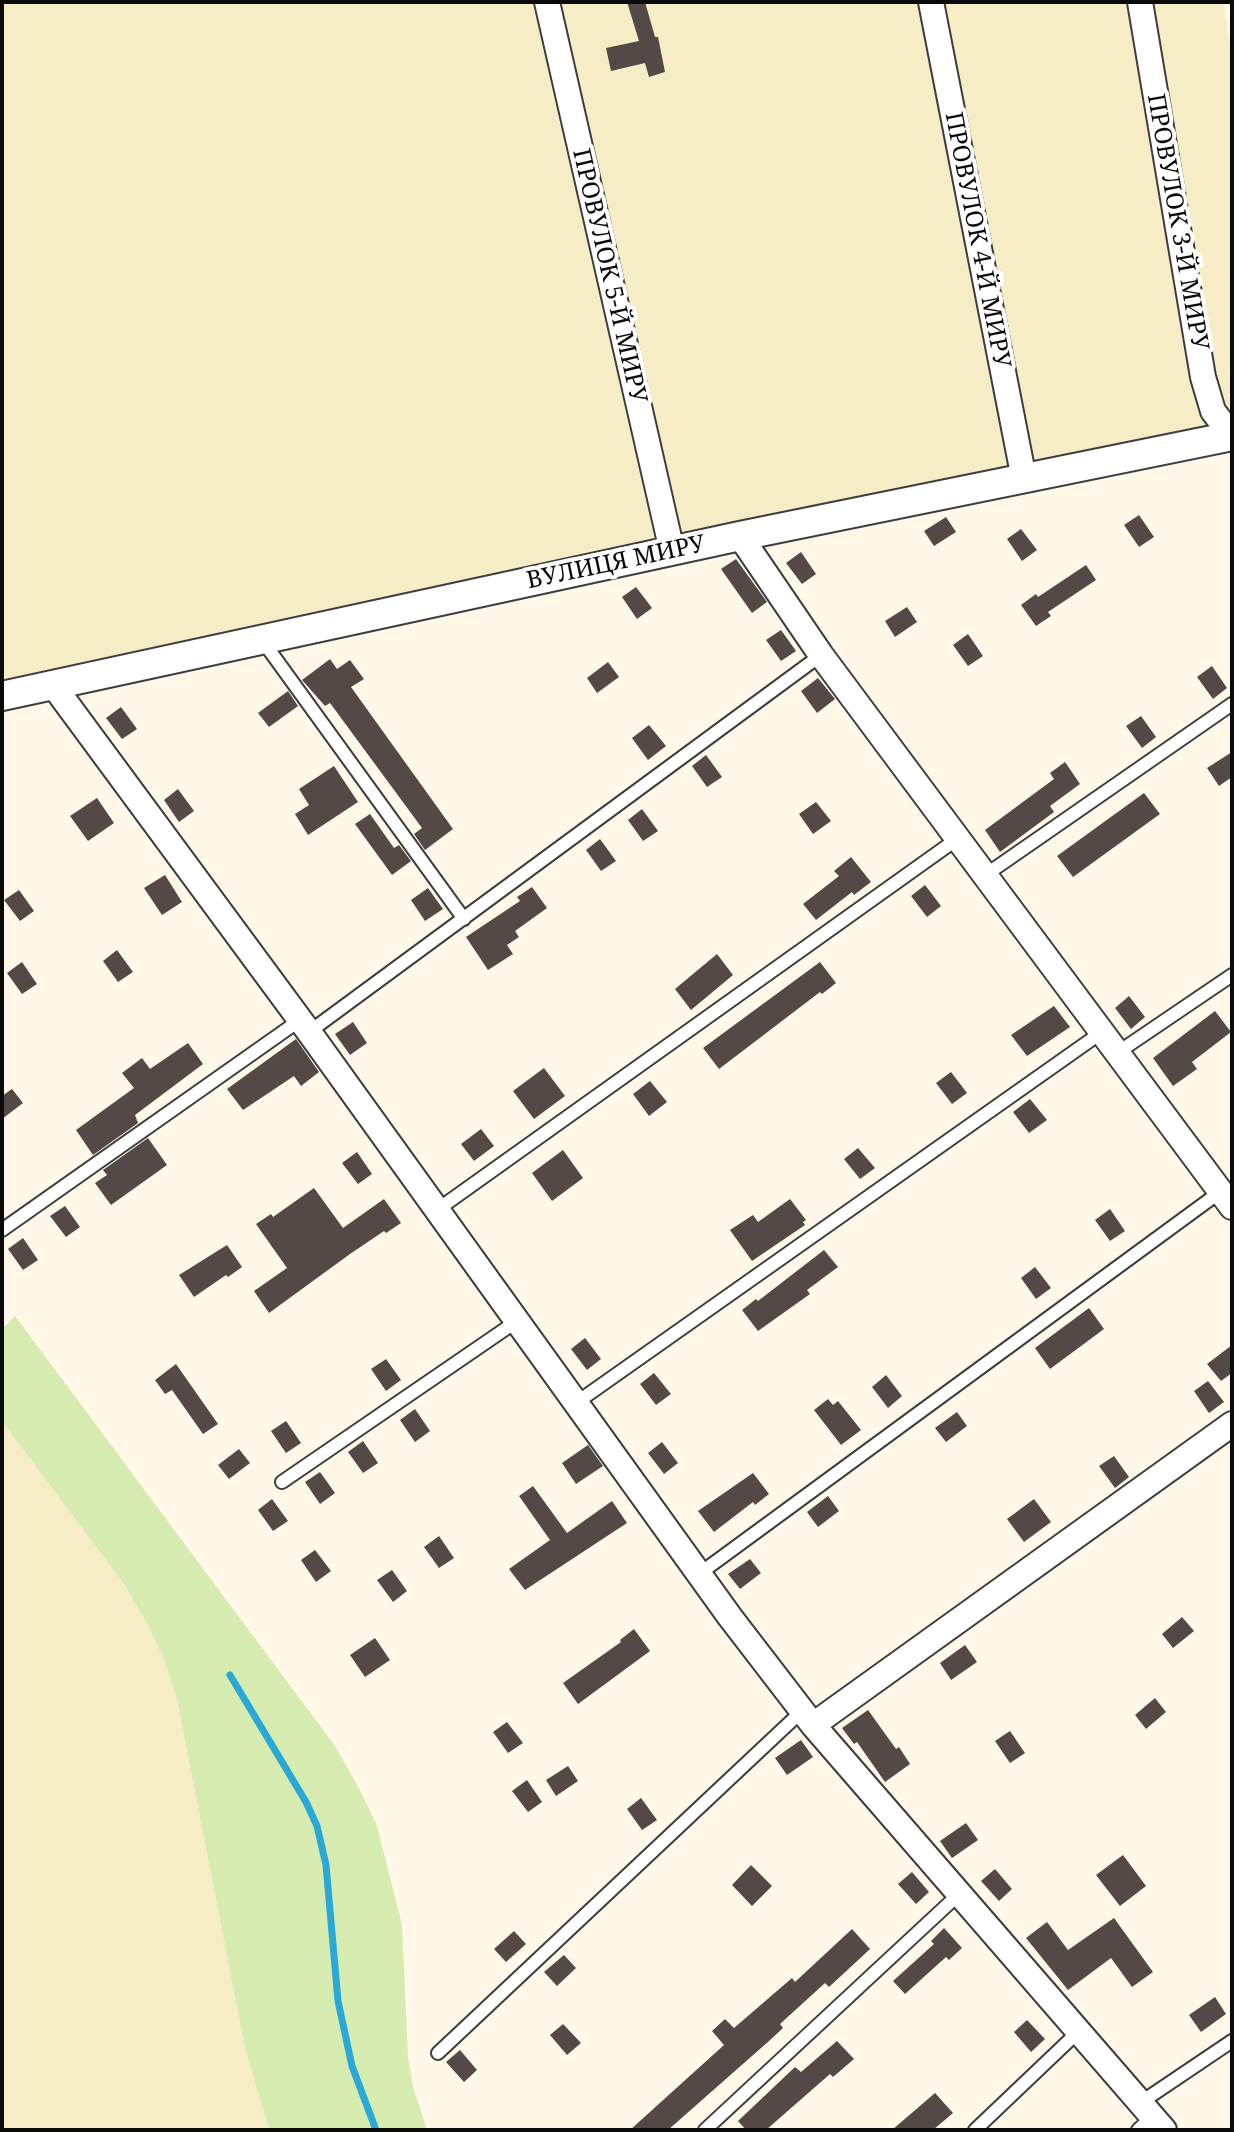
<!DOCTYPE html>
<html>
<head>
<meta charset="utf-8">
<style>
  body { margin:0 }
  #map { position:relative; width:1234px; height:2132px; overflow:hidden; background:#fff7e7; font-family:"Noto Serif",serif }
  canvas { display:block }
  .frame { position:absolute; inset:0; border:4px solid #0a0a0a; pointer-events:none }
</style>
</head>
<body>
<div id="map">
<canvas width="1234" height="2132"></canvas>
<div class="frame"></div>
</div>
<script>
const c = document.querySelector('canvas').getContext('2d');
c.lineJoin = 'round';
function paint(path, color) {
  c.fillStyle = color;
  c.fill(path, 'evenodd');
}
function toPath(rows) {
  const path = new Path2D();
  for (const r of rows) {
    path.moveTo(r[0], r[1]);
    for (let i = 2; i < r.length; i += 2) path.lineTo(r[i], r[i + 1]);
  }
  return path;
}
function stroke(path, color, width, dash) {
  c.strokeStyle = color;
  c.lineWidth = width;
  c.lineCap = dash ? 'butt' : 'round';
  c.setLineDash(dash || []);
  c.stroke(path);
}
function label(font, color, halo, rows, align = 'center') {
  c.font = font + ' "Noto Serif",serif';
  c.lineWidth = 8;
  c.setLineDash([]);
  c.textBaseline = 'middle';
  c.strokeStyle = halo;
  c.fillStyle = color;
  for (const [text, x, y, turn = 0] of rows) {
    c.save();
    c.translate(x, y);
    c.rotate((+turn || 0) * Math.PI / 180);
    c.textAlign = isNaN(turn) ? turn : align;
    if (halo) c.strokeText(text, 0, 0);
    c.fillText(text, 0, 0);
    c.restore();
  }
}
paint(toPath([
  [2,2,1223,2,1232,56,1232,435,2,696],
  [2,1421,124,1584,147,1623,166,1664,178,1704,264,2116,269,2130,2,2130]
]), '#f6ecc6');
paint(toPath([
  [15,1316,335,1746,361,1792,377,1826,402,1925,408,2057,413,2087,427,2130,269,2130,245,2047,178,1704,166,1664,147,1623,124,1584,2,1421,2,1329]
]), '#d6ebaf');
stroke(toPath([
  [230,1675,306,1802,317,1826,326,1865,338,2001,352,2066,376,2130]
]), '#2aa8d6', 7);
paint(toPath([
  [627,2,645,2,655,37,658,37,665,72,649,77,645,63,611,71,606,48,639,41],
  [1139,515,1154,537,1139,547,1124,525],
  [946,517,956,532,934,546,924,531],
  [1021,529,1037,550,1022,561,1007,539],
  [801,552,816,574,802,584,786,563],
  [736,559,767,602,752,613,721,569],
  [1086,565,1096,580,1048,612,1051,616,1036,626,1021,605,1036,594,1038,597],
  [636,587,652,608,637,619,622,597],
  [907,607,917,622,895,637,885,621],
  [781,630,796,651,781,661,766,640],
  [968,634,983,656,968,666,953,645],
  [330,659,337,669,350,660,364,679,351,687,453,829,425,850,414,834,422,828,330,703,325,706,302,680],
  [608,662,619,677,597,693,587,678],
  [1212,666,1227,688,1213,699,1197,677],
  [818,678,835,699,817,713,801,691],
  [288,691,298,706,269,727,258,713],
  [121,707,137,729,122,739,106,718],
  [1141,716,1156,737,1142,748,1126,726],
  [649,725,666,746,648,760,632,738],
  [1232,752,1232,777,1219,786,1207,768],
  [706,755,722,777,707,787,692,766],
  [1065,762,1080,784,1050,806,1054,812,1000,852,985,830,1054,779,1050,773],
  [334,766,358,802,308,835,295,814,309,805,299,789],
  [178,789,194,811,179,822,164,800],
  [1144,793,1160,814,1073,877,1057,856],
  [97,798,114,823,88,841,70,816],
  [816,802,831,821,813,834,799,814],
  [642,809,658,831,643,841,628,820],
  [370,814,394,848,399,845,411,861,392,875,355,824],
  [600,839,616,861,601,871,586,850],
  [851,857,871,882,854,895,852,892,816,920,803,904,839,876,834,871],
  [165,875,182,902,162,915,144,888],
  [925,885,941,906,927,917,911,896],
  [532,887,547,908,515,931,519,937,507,945,513,954,488,970,466,937,520,901,517,897],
  [428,888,443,909,425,921,411,900],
  [19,890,34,911,20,921,4,900],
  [117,950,133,972,118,982,103,961],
  [717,954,733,975,691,1010,675,989],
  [22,962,37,984,22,994,7,973],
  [820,962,836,983,822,994,820,992,719,1069,703,1048],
  [1129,996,1145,1017,1131,1029,1115,1008],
  [1054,1006,1070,1027,1027,1056,1011,1035],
  [1215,1011,1231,1032,1192,1062,1197,1069,1173,1086,1153,1058],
  [353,1022,367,1043,350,1055,335,1034],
  [296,1039,319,1072,301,1086,294,1076,243,1110,227,1089],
  [188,1043,203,1064,135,1115,138,1123,93,1155,76,1130,134,1088,122,1073,142,1058,150,1069],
  [544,1068,565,1096,534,1119,513,1091],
  [951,1072,967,1093,952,1104,936,1083],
  [650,1081,667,1102,649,1116,633,1094],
  [12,1089,23,1103,2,1119,2,1096],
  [1030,1099,1047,1120,1029,1133,1013,1112],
  [481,1129,494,1146,474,1161,461,1144],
  [148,1138,167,1165,111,1205,95,1183,107,1175,103,1170],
  [858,1148,875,1168,860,1179,844,1159],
  [563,1150,583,1178,552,1201,532,1173],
  [357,1152,372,1174,358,1184,342,1163],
  [314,1188,343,1228,384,1199,401,1223,386,1233,384,1231,350,1254,269,1313,254,1291,287,1268,256,1224,271,1214,273,1217],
  [790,1199,806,1220,803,1222,805,1225,752,1261,730,1230,753,1215,758,1222],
  [65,1206,80,1227,66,1237,50,1216],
  [1110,1209,1125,1231,1110,1241,1095,1220],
  [23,1238,38,1260,23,1270,8,1249],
  [227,1245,242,1267,228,1277,226,1275,194,1297,179,1275],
  [824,1250,838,1267,807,1290,810,1294,758,1331,742,1310,756,1299,758,1301],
  [1035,1267,1051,1288,1036,1299,1021,1278],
  [1089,1308,1104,1329,1050,1369,1035,1348],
  [585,1338,601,1359,587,1370,571,1349],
  [1232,1345,1232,1373,1221,1381,1207,1364],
  [386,1359,401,1380,386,1391,371,1369],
  [176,1364,218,1424,203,1434,172,1390,165,1394,155,1380],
  [654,1373,671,1394,656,1405,640,1384],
  [886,1375,902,1396,888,1408,872,1387],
  [1208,1381,1224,1402,1209,1413,1194,1391],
  [828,1399,833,1405,838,1401,861,1430,841,1445,814,1410],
  [415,1409,430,1431,415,1442,400,1420],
  [957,1412,967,1426,946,1442,935,1428],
  [286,1421,301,1443,286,1453,271,1431],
  [363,1441,378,1463,363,1473,348,1452],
  [662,1442,678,1463,664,1474,648,1453],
  [588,1445,603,1466,576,1484,562,1463],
  [239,1449,250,1463,229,1479,218,1465],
  [1114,1456,1129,1477,1115,1488,1099,1466],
  [320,1472,335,1493,320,1504,305,1482],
  [753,1473,769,1494,755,1505,753,1502,714,1532,698,1511],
  [533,1486,567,1533,612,1501,627,1523,525,1590,509,1569,550,1540,519,1496],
  [828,1496,839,1511,818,1527,807,1512],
  [272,1499,288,1521,273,1531,258,1510],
  [1034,1499,1051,1522,1024,1542,1007,1519],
  [439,1536,454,1558,439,1568,424,1547],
  [315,1550,331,1571,316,1582,301,1560],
  [750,1559,761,1573,740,1589,728,1574],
  [392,1570,407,1591,393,1602,377,1580],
  [1182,1617,1194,1631,1173,1648,1162,1634],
  [634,1629,650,1651,578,1704,563,1683,621,1642,620,1640],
  [375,1638,390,1660,365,1677,350,1655],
  [965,1645,977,1662,951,1680,940,1663],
  [1155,1698,1166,1712,1146,1729,1135,1715],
  [868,1710,896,1749,899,1747,910,1764,885,1782,857,1742,854,1744,842,1728],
  [507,1722,523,1743,508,1753,493,1732],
  [1010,1731,1025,1753,1010,1763,995,1741],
  [801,1740,813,1757,787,1775,775,1758],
  [568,1766,578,1781,556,1796,546,1780],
  [527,1780,542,1802,528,1812,512,1791],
  [641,1798,657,1820,642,1830,627,1809],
  [966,1823,978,1840,952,1858,940,1841],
  [1123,1855,1146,1886,1120,1906,1096,1875],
  [751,1865,772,1886,752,1906,732,1885],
  [995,1869,1012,1889,999,1901,981,1881],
  [912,1872,929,1892,916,1904,898,1884],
  [1114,1918,1153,1972,1132,1987,1111,1958,1068,1990,1026,1938,1047,1922,1068,1950],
  [944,1928,962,1948,949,1960,946,1957,905,1994,893,1981,934,1944,931,1941],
  [852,1929,870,1949,842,1975,829,1987,825,1983,780,2024,783,2028,769,2041,668,2130,630,2130,724,2045,712,2031,725,2019,734,2028,792,1978,795,1982],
  [514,1931,526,1944,506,1962,494,1949],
  [564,1955,576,1968,557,1986,544,1972],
  [1215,1997,1226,2014,1201,2032,1189,2015],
  [1027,2020,1045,2039,1031,2052,1014,2032],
  [563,2024,581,2043,567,2055,550,2035],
  [837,2041,854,2059,833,2077,830,2074,766,2130,746,2130,738,2121,795,2067,801,2072],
  [460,2050,477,2070,464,2082,446,2062],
  [935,2093,953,2113,933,2130,892,2130]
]), '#534946');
const service = toPath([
  [262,640,464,919],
  [984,876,1232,704],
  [309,1032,821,655],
  [1117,1053,1232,975],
  [437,1210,957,839],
  [2,1230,300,1020],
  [576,1403,1102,1032],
  [282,1482,517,1321],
  [699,1574,1220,1192],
  [438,2053,802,1711],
  [1140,2103,1232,2041],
  [705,2130,958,1895],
  [975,2130,1078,2032],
  [1138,2130,1152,2117]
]);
const minor = toPath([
  [547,2,672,551],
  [931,2,1024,479],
  [1140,2,1203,377,1213,411,1232,436],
  [740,536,821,655,1232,1207],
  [53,685,309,1032,730,1617,813,1725,1164,2130],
  [813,1725,1232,1424]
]);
const tertiary = toPath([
  [2,696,740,536,1232,436]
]);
stroke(service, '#3d3d3d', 16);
stroke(minor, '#3d3d3d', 28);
stroke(tertiary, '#3d3d3d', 32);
stroke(service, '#fff', 12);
stroke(minor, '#fff', 24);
stroke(tertiary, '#fff', 28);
label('24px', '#0a0a0a', '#fff', [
  ["ПРОВУЛОК 3-Й МИРУ",1177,222,80],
  ["ПРОВУЛОК 4-Й МИРУ",977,240,79],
  ["ПРОВУЛОК 5-Й МИРУ",609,276,77],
  ["ВУЛИЦЯ МИРУ",616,563,-12]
]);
</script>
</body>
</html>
